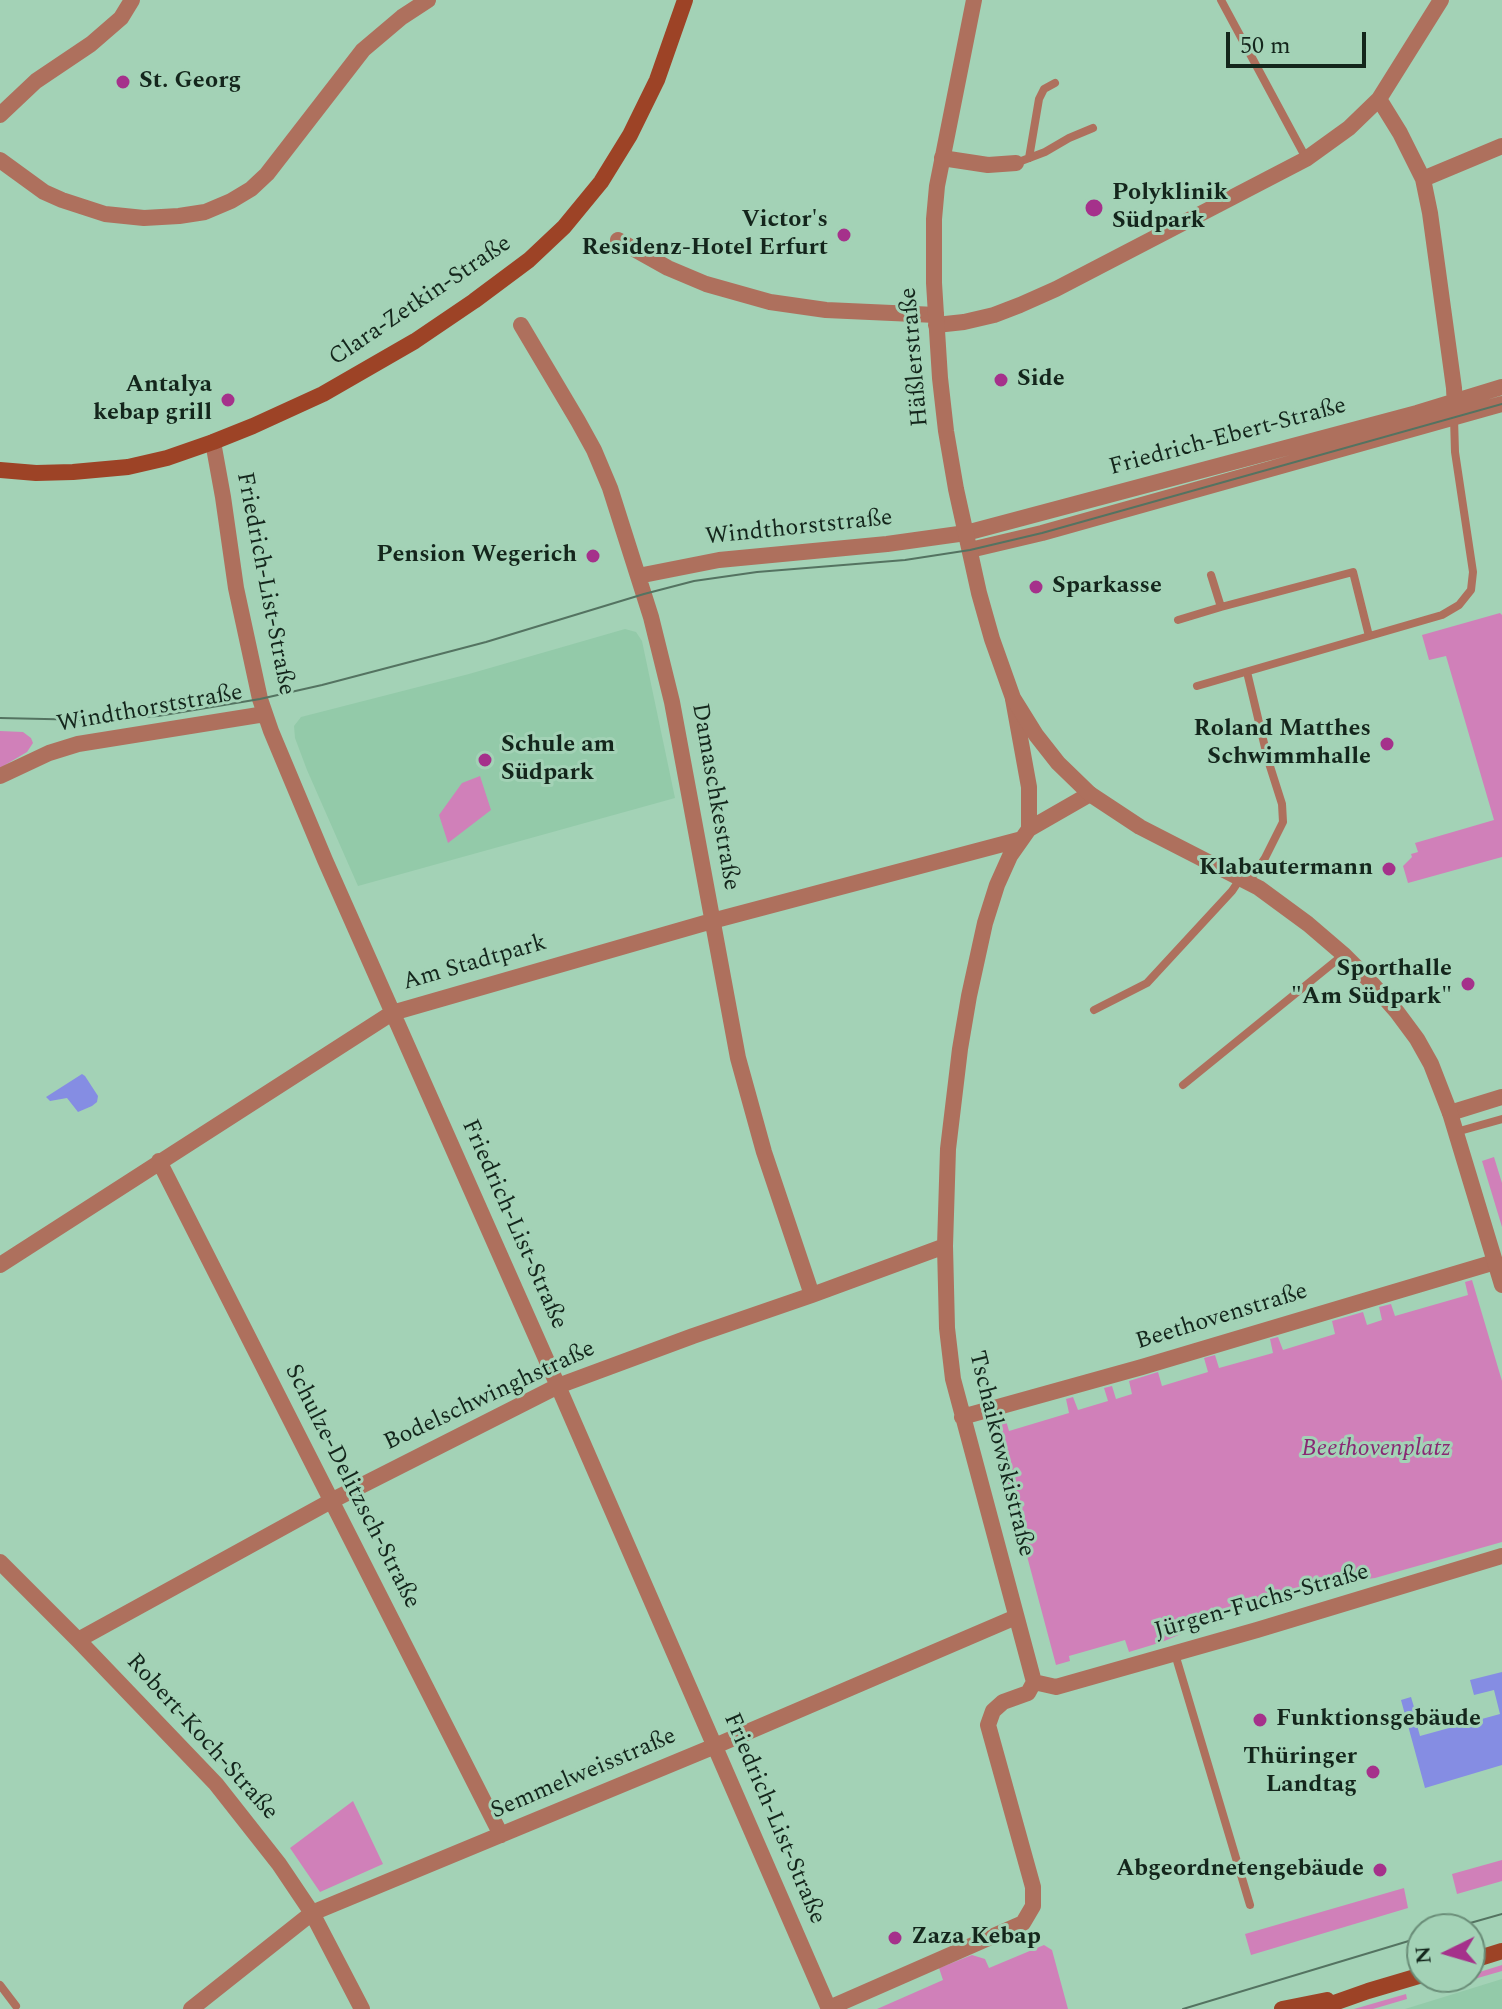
<!DOCTYPE html>
<html>
<head>
<meta charset="utf-8">
<style>
  body { margin:0 }
  #map { position:relative; width:1502px; height:2009px; overflow:hidden; background:#a3d2b6; font-family:Spectral,serif }
  canvas { display:block }
  .north { position:absolute; left:1406px; top:1913px; width:80px; height:80px; box-sizing:border-box; background:#a3d2b6; border:2px solid #6a8d78; border-radius:50%; rotate:265deg; font-size:22px; font-weight:700; line-height:32px; text-align:center; color:#14261c }
  .north::after { content:''; display:block; margin:auto; width:28px; height:36px; background:#a5318b; clip-path:polygon(50% 0,100% 100%,50% 72%,0 100%) }
  .scale { position:absolute; left:1226px; top:32px; width:140px; height:36px; box-sizing:border-box; border:4px solid #14261c; border-top:0; padding-left:10px; font-size:24px; line-height:28px; white-space:nowrap; color:#14261c; -webkit-text-stroke:6px #a3d2b6; paint-order:stroke }
</style>
</head>
<body>
<div id="map">
<canvas width="1502" height="2009"></canvas>
<div class="north">N</div>
<div class="scale">50 m</div>
</div>
<script>
const c = document.querySelector('canvas').getContext('2d');
c.lineJoin = 'round';
function paint(path, color) {
  c.fillStyle = color;
  c.fill(path, 'evenodd');
}
function toPath(rows) {
  const path = new Path2D();
  for (const r of rows) {
    path.moveTo(r[0], r[1]);
    for (let i = 2; i < r.length; i += 2) path.lineTo(r[i], r[i + 1]);
  }
  return path;
}
function stroke(path, color, width, dash) {
  c.strokeStyle = color;
  c.lineWidth = width;
  c.lineCap = dash ? 'butt' : 'round';
  c.setLineDash(dash || []);
  c.stroke(path);
}
function label(font, color, halo, rows, align = 'center') {
  c.font = font + ' Spectral,serif';
  c.lineWidth = 6;
  c.setLineDash([]);
  c.textBaseline = 'middle';
  c.strokeStyle = halo;
  c.fillStyle = color;
  for (const [text, x, y, turn = 0] of rows) {
    c.save();
    c.translate(x, y);
    c.rotate((+turn || 0) * Math.PI / 180);
    c.textAlign = isNaN(turn) ? turn : align;
    if (halo) c.strokeText(text, 0, 0);
    c.fillText(text, 0, 0);
    c.restore();
  }
}
paint(toPath([
  [625,629,636,632,642,641,675,798,358,886,307,770,295,738,294,726,301,717,469,674],
  [1502,1979,1502,2009,1405,2009]
]), '#93caa9');
paint(toPath([
  [1500,613,1502,615,1502,857,1408,883,1403,866,1412,857,1411,854,1418,852,1415,843,1494,820,1446,656,1429,660,1422,635],
  [0,731,23,732,31,738,33,743,27,752,0,768],
  [480,776,491,810,448,843,439,815,462,783],
  [1494,1157,1502,1183,1502,1227,1482,1161],
  [1472,1280,1502,1381,1502,1542,1375,1578,1360,1580,1357,1573,1179,1625,1181,1634,1162,1642,1129,1652,1125,1640,1069,1656,1070,1661,1056,1665,991,1421,1005,1417,1009,1431,1069,1413,1066,1399,1073,1397,1078,1410,1108,1401,1104,1388,1112,1386,1116,1399,1132,1394,1129,1381,1158,1372,1162,1386,1208,1372,1204,1358,1215,1355,1219,1368,1273,1353,1270,1339,1278,1337,1283,1350,1335,1334,1332,1321,1363,1312,1367,1325,1382,1320,1379,1307,1391,1304,1395,1316,1468,1295,1465,1282],
  [353,1801,383,1864,320,1892,290,1848],
  [1502,1860,1502,1881,1457,1894,1452,1874],
  [1404,1888,1408,1908,1251,1955,1245,1934],
  [1044,1945,1052,1950,1068,2009,877,2009,943,1980,939,1968,972,1955,985,1959,989,1968],
  [1502,1965,1502,1971,1457,1984,1456,1979,1470,1977,1470,1975],
  [1406,1994,1407,1999,1373,2009,1354,2009]
]), '#d080b9');
paint(toPath([
  [82,1074,85,1076,98,1096,97,1102,92,1106,78,1112,67,1098,50,1101,46,1097],
  [1502,1672,1502,1765,1425,1788,1401,1700,1411,1697,1417,1717,1415,1718,1420,1736,1500,1714,1494,1690,1474,1695,1470,1680]
]), '#858de3');
stroke(toPath([
  [1221,0,1306,158],
  [1029,158,1039,99,1044,89,1055,83],
  [1016,163,1045,152,1069,138,1093,128],
  [1211,575,1221,607],
  [1178,620,1221,607,1353,572,1369,636],
  [1247,672,1268,760,1282,804,1283,822,1265,858,1248,883],
  [1197,686,1442,615,1459,605,1471,590,1473,572,1455,452,1454,418],
  [1094,1010,1147,983,1232,891,1240,879],
  [1183,1085,1343,955],
  [1456,1132,1502,1119],
  [1175,1654,1250,1905],
  [0,1985,16,2006]
]), '#ae705d', 8);
stroke(toPath([
  [1379,99,1400,133,1423,179,1430,213,1454,388,1455,409],
  [0,115,36,81,91,44,121,18,132,0],
  [942,158,988,165,1016,163],
  [0,160,44,192,62,200,105,214,144,218,179,216,205,212,231,201,251,189,267,174,363,50,402,17,428,0],
  [1423,179,1502,146],
  [618,240,668,268,706,284,770,302,826,310,936,315],
  [521,325,578,421,594,450,610,488,651,617,672,702,738,1058,764,1152,812,1295],
  [936,325,964,322,994,315,1020,305,1056,289,1306,159,1349,128,1379,99,1441,0],
  [213,442,223,497,236,588,260,699,271,731,325,860,558,1386,829,2009],
  [970,550,1042,533,1502,404],
  [638,576,719,560,887,544,966,533,1417,413,1502,387],
  [1013,699,1029,787,1029,829],
  [0,776,49,753,78,744,265,714],
  [1450,1113,1502,1097],
  [159,1161,501,1835],
  [0,1265,392,1013,712,921,1022,839],
  [962,1417,1142,1367,1495,1262],
  [0,1562,78,1640,216,1784,279,1864,312,1913,362,2009],
  [78,1640,331,1501,558,1386,693,1336,812,1295,945,1246],
  [1034,1682,1056,1687,1257,1630,1502,1556],
  [829,2008,1023,1923,1033,1906,1033,1887,988,1725,993,1711,1003,1702,1028,1693,1034,1682,953,1379,947,1328,945,1246,948,1149,960,1049,969,996,985,923,997,885,1010,856,1029,829,1090,794],
  [191,2009,312,1913,715,1746,1016,1617]
]), '#ae705d', 16);
stroke(toPath([
  [974,0,937,186,934,219,934,283,940,378,946,431,956,489,979,593,992,639,1013,698,1036,735,1058,763,1090,794,1140,827,1259,888,1308,924,1343,954,1368,979,1397,1012,1417,1039,1431,1064,1450,1113,1502,1285]
]), '#ae705d', 16);
stroke(toPath([
  [0,470,36,473,73,472,128,467,167,458,213,442,253,426,323,394,415,341,474,301,529,260,564,227,601,182,630,135,657,80,685,0],
  [1470,1961,1502,1951],
  [1282,2009,1327,2000],
  [1317,2009,1368,1991,1422,1975]
]), '#9d4326', 16);
stroke(toPath([
  [0,718,89,720,158,716,260,699,322,685,486,642,644,594,694,581,757,572,905,560,970,550,1042,533,1502,404],
  [1449,1929,1502,1914],
  [1183,2009,1422,1937]
]), '#547361', 2);
for (const [x, y, r, color] of [
  [123,82,8,"#a5318b"],
  [1094,208,10,"#a5318b"],
  [844,235,8,"#a5318b"],
  [1001,380,8,"#a5318b"],
  [228,400,8,"#a5318b"],
  [593,556,8,"#a5318b"],
  [1036,587,8,"#a5318b"],
  [1387,744,8,"#a5318b"],
  [485,760,8,"#a5318b"],
  [1389,869,8,"#a5318b"],
  [1468,984,8,"#a5318b"],
  [1260,1720,8,"#a5318b"],
  [1373,1772,8,"#a5318b"],
  [1380,1870,8,"#a5318b"],
  [895,1938,8,"#a5318b"]
]) {
  const dot = new Path2D();
  dot.arc(x, y, r, 0, 2 * Math.PI);
  c.fillStyle = color;
  c.fill(dot);
  stroke(dot, '#a3d2b6', 3);
}
label('bold 24px', '#14261c', '#a3d2b6', [
  ["St. Georg",139,82,"left"],
  ["Polyklinik",1112,194,"left"],
  ["Südpark",1112,222,"left"],
  ["Victor's",828,221],
  ["Residenz-Hotel Erfurt",828,249],
  ["Side",1017,380,"left"],
  ["Antalya",212,386],
  ["kebap grill",212,414],
  ["Pension Wegerich",577,556],
  ["Sparkasse",1052,587,"left"],
  ["Roland Matthes",1371,730],
  ["Schwimmhalle",1371,758],
  ["Schule am",501,746,"left"],
  ["Südpark",501,774,"left"],
  ["Klabautermann",1373,869],
  ["Sporthalle",1452,970],
  ["\"Am Südpark\"",1452,998],
  ["Funktionsgebäude",1276,1720,"left"],
  ["Thüringer",1357,1758],
  ["Landtag",1357,1786],
  ["Abgeordnetengebäude",1364,1870],
  ["Zaza Kebap",911,1938,"left"]
], 'right');
label('24px', '#14261c', '#a3d2b6', [
  ["Clara-Zetkin-Straße",421,302,-34],
  ["Häßlerstraße",916,357,-95],
  ["Friedrich-Ebert-Straße",1228,438,-15],
  ["Windthorststraße",799,529,-6],
  ["Friedrich-List-Straße",264,584,79],
  ["Windthorststraße",150,710,-10],
  ["Damaschkestraße",714,797,80],
  ["Am Stadtpark",475,964,-16],
  ["Friedrich-List-Straße",513,1225,66],
  ["Beethovenstraße",1222,1318,-17],
  ["Bodelschwinghstraße",490,1397,-25],
  ["Tschaikowskistraße",1000,1454,76],
  ["Schulze-Delitzsch-Straße",351,1487,63],
  ["Jürgen-Fuchs-Straße",1262,1603,-16],
  ["Robert-Koch-Straße",201,1738,48],
  ["Semmelweisstraße",584,1775,-23],
  ["Friedrich-List-Straße",773,1819,67]
]);
label('italic 24px', '#892773', '#a3d2b6', [
  ["Beethovenplatz",1376,1450]
]);
</script>
</body>
</html>
